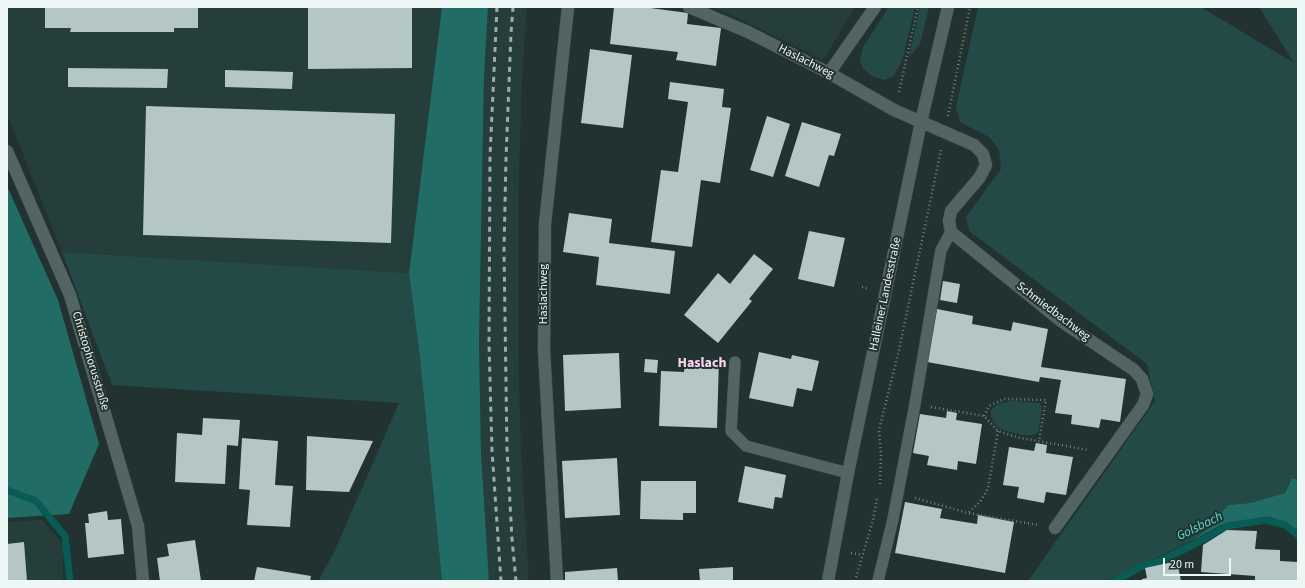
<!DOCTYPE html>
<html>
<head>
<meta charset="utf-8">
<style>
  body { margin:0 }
  #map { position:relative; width:1305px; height:588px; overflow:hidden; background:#223230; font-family:"Source Sans 3",sans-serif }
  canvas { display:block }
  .frame { position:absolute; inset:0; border:8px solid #edf7f6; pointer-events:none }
  .scale { position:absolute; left:1163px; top:558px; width:68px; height:18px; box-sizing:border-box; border:2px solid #edf7f6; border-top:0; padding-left:5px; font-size:12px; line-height:14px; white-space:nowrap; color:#edf7f6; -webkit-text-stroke:3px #223230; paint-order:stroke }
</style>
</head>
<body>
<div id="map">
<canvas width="1305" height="588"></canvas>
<div class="frame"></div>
<div class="scale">20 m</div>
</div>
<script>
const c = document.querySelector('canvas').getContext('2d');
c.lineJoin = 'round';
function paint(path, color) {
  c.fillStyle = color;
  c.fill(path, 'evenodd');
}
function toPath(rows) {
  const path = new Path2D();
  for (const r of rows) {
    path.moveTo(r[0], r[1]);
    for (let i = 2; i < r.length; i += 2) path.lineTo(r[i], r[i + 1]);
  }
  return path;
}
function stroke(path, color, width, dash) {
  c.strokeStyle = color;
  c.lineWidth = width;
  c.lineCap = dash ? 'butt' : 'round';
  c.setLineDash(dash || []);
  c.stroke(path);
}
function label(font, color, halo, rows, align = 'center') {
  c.font = font + ' "Source Sans 3",sans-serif';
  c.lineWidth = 4;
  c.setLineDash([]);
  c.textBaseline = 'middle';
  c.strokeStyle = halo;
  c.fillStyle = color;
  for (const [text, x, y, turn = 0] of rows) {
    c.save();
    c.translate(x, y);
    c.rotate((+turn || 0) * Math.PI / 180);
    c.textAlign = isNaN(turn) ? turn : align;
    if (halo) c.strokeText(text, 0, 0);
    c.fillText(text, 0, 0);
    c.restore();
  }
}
paint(toPath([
  [7,7,442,7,409,273,62,252,7,114],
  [488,7,527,7,522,79,518,205,518,348,521,450,529,581,489,581,481,452,479,343,484,77],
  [712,7,855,7,823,60,738,18],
  [42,520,63,544,63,581,7,581,7,522]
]), '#253e3b');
paint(toPath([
  [889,7,915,7,903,58,894,76,884,80,874,77,863,69,860,60,863,47],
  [920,7,929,7,920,44,909,57],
  [978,7,1201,7,1294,63,1259,7,1298,7,1298,480,1292,478,1285,493,1250,503,1228,505,1209,528,1188,543,1107,581,1028,581,1155,401,1147,364,969,231,966,217,1001,169,999,149,989,137,960,122,956,107],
  [62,252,409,273,420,358,442,581,318,581,335,550,399,403,112,385],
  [1011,401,1040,403,1042,408,1038,432,1034,435,1021,435,1001,429,995,424,991,416,991,410,998,404]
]), '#234a46');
paint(toPath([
  [442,7,488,7,484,77,479,343,481,452,489,581,442,581,420,358,409,273],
  [7,186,58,300,99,444,69,514,7,518],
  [1292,478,1298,480,1298,530,1271,517,1221,525,1188,543,1209,528,1228,505,1250,503,1285,493]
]), '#226c66');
stroke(toPath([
  [7,490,36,501,65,536,70,581],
  [1115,581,1143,566,1160,561,1195,544,1227,526,1266,520,1285,525,1298,535]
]), '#095c56', 7);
paint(toPath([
  [45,7,198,7,198,28,174,28,174,32,70,32,71,28,45,28],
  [308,7,412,7,412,68,308,69],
  [614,7,643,7,688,13,687,24,721,28,716,66,676,60,678,52,610,44],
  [590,49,632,55,623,128,581,123],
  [68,68,168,69,167,88,68,87],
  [225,70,293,72,292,89,225,87],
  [670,82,724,89,722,107,731,108,720,183,701,180,692,247,651,242,661,170,678,172,688,102,668,99],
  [146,106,395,114,391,243,143,235],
  [767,116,790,124,773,177,750,170],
  [802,122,841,134,834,156,829,155,819,187,785,176],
  [569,213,612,219,609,243,675,251,670,294,596,285,599,257,563,252],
  [809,231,845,238,834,287,798,279],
  [754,254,773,269,749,299,752,301,718,343,684,315,718,273,730,284],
  [943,281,960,284,957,303,940,300],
  [937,309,973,316,972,324,1011,331,1013,322,1048,329,1041,367,1126,379,1120,422,1101,419,1099,428,1071,424,1072,415,1055,413,1061,380,1040,377,1039,382,927,362],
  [759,352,791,359,792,355,819,361,812,391,797,388,793,407,749,398],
  [619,353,621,408,565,411,563,355],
  [645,359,658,360,657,373,644,372],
  [685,359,719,359,717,428,659,426,661,371,684,372],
  [947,411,957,413,956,420,982,424,976,464,958,461,957,470,927,465,929,456,913,453,920,414,946,418],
  [203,418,240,420,238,446,227,445,225,484,175,482,177,433,202,435],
  [307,436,373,441,349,492,306,490],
  [242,438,278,441,275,485,293,486,290,527,247,525,250,490,239,489],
  [1036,443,1047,445,1046,453,1073,457,1066,495,1046,492,1044,503,1017,498,1019,487,1003,485,1009,447,1034,451],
  [617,458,620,515,565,518,562,461],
  [745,466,786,475,782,498,775,497,773,509,738,502],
  [641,481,696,481,696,513,683,513,683,520,640,519],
  [905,502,942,509,940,518,977,524,978,515,1014,522,1005,573,895,553],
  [107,511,108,520,121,519,124,554,88,558,85,523,89,523,88,514],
  [1227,530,1257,531,1255,549,1280,550,1280,561,1298,562,1298,581,1255,581,1255,576,1201,572,1203,545],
  [195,540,201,581,160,581,157,558,169,556,167,544],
  [24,542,27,581,7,581,7,544],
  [1177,561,1181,581,1142,581,1142,579,1147,578,1145,568],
  [257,567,311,576,310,581,254,581],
  [733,567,733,581,700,581,699,569],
  [617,568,618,581,565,581,565,572]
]), '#b4c7c5');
const lane = toPath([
  [735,362,731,431,746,446,848,473],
  [878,581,893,519,915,404,941,250,951,232]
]);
const street = toPath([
  [689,7,748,32,829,73,894,110,974,145,983,154,986,165,980,177,951,211,949,221,951,232,1061,321,1134,370,1142,379,1147,394,1143,405,1055,528],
  [829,73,875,7],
  [7,151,70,295,138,526,143,581],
  [557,581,544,350,545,224,568,7]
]);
const secondary = toPath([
  [828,581,848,473,921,122,948,7]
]);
stroke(lane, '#404f4d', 12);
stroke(street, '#404f4d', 13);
stroke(secondary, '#404f4d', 13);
stroke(toPath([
  [899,92,918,7],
  [948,116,970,7],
  [862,287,869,289],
  [931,407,984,416,998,431,1020,438,1089,450],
  [984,416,989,406,1004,399,1046,400,1039,441],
  [880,484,881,455,879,430,899,350,941,150],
  [915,498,968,513,1038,525],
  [969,512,980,502,988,488,998,431],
  [851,553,863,555],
  [855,581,873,520,877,498]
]), '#72807e', 2.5, [1, 3]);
stroke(lane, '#536562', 11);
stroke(street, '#536562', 12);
stroke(secondary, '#536562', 12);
stroke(toPath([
  [497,7,490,156,489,344,492,451,501,581],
  [513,7,511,33,506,158,504,251,507,449,512,539,516,581]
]), '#a0acaa', 3, [5, 5]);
label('12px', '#edf7f6', '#223230', [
  ["Haslachweg",806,62,27],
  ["Haslachweg",544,294,-90],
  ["Halleiner Landesstraße",886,294,-78],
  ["Schmiedbachweg",1053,312,37],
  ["Christophorusstraße",90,361,73]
]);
label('italic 13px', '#59e3d7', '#223230', [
  ["Golsbach",1200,527,-26]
]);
label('bold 14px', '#fed4f2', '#223230', [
  ["Haslach",702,364]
]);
</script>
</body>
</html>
